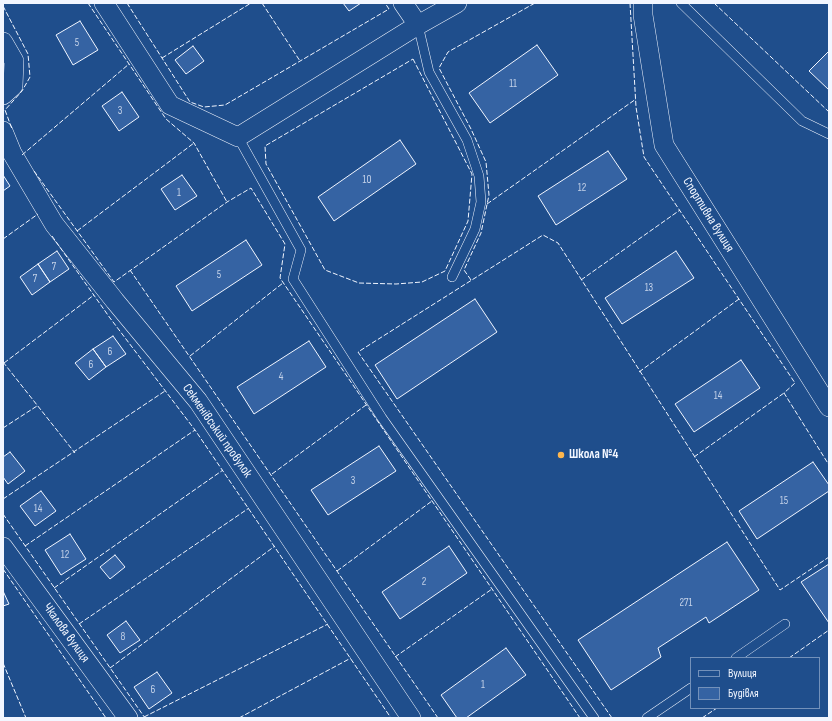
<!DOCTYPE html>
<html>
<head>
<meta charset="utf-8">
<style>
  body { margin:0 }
  #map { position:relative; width:832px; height:721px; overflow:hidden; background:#1f4e8c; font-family:"Sofia Sans Condensed",sans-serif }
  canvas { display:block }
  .frame { position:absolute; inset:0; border:4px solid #f2f6ff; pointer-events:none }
  .legend { position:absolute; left:690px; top:657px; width:130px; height:52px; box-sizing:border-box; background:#1f4e8c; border:1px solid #7391ba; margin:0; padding:5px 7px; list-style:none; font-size:12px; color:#f2f6ff }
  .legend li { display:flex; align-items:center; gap:8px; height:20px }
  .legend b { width:20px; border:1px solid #7391ba }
</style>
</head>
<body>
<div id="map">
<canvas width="832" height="721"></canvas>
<div class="frame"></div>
<ul class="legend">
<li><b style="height:5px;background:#1f4e8c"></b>Вулиця</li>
<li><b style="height:11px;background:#3563a3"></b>Будівля</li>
</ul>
</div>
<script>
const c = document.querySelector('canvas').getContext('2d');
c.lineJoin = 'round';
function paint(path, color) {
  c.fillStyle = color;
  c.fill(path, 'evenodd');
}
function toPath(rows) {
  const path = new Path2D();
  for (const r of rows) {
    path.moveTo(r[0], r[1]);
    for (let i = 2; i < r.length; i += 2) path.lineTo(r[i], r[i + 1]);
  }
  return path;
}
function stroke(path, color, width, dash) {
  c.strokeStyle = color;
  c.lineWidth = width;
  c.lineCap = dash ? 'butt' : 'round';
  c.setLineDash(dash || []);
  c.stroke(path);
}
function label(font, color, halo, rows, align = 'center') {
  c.font = font + ' "Sofia Sans Condensed",sans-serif';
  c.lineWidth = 3;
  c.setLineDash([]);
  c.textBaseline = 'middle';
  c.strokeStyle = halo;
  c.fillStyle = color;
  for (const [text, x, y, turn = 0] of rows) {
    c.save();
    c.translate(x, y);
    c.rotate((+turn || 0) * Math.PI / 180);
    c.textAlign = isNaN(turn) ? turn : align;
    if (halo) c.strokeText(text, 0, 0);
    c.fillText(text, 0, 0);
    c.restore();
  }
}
const building = toPath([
  [343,3,361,3,349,11,343,3],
  [80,21,98,50,73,65,56,35,80,21],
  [537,45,558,75,490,123,469,93,537,45],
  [193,46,204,61,186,74,175,60,193,46],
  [829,51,829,90,809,71,829,51],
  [122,92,139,117,119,131,102,106,122,92],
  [400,140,416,164,334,221,318,197,400,140],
  [608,151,627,179,556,225,538,196,608,151],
  [3,175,10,186,3,191,3,175],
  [182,175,197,196,175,210,161,189,182,175],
  [246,240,262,265,192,311,176,286,246,240],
  [57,251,69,269,50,282,38,264,57,251],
  [676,251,694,278,622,324,605,298,676,251],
  [38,264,50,282,32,295,20,277,38,264],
  [475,299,497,332,397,399,375,365,475,299],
  [113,336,126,354,106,367,93,349,113,336],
  [309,341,326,367,254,414,237,387,309,341],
  [93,349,106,367,89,380,75,363,93,349],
  [741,360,760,388,694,432,675,404,741,360],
  [379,446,396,471,328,515,311,490,379,446],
  [10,452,25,471,8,484,3,477,3,457,10,452],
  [813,462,829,485,829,491,757,539,739,511,813,462],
  [41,491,56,511,35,526,20,506,41,491],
  [70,534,86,559,61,575,45,550,70,534],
  [727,542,759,590,709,623,706,617,658,648,661,657,611,690,578,640,727,542],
  [449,546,467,573,400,619,382,592,449,546],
  [115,555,125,567,110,579,100,567,115,555],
  [829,564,829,623,801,582,829,564],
  [3,591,9,604,3,606,3,591],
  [126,621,140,640,120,653,107,635,126,621],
  [506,648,526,675,466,718,457,718,441,695,506,648],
  [157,672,172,693,149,709,134,687,157,672]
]);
paint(building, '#3563a3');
stroke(building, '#f2f6ff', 1);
const lane = toPath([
  [681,3,802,121,829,134],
  [418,25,429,72,467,140,479,176,481,202,475,229,452,277],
  [238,137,301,250,293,279,382,418,594,718],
  [736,658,785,624],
  [647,718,691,688]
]);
const street = toPath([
  [104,3,170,105,238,137,418,25,457,3],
  [403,3,418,25],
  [643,3,643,15,664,145,829,407],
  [3,42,14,61,13,86,3,95],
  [3,131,12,153,54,224,115,301,198,401,411,718],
  [3,547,128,718]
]);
stroke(lane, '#f2f6ff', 10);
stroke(street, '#f2f6ff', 20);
stroke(lane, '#1f4e8c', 9);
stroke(street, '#1f4e8c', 19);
stroke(toPath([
  [88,3,166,119,194,143,227,202],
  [127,3,190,102,204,107,225,105,389,9,385,3],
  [262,3,300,61],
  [630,3,636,107,644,157,795,383,784,393,829,465],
  [714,3,829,112],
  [3,6,28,54,30,77,22,91,5,110,12,129],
  [162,58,251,3],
  [413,59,472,174,468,221,445,271,422,282,396,284,359,283,325,270,266,164,265,146,413,59],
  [22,155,129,64],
  [34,171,114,282,227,202,251,188,285,244,280,278,580,718],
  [487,204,636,99],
  [77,231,194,143],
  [52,236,110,318,195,430,391,718],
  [3,239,38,214],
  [130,270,438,718],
  [471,280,464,270,481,233,489,195,486,162,471,129,439,68,448,52,535,3],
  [581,280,680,210],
  [190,356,283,283],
  [3,362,75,453],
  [4,363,94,295],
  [639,372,739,299],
  [3,428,37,406],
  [694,457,784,393],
  [272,474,366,405],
  [3,499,165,391],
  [3,514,145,718],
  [25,546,195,430],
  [3,569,106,718],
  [337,571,432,501],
  [54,588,223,470],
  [79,624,249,508],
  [395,657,492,589],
  [789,658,829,630],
  [3,663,26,718],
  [110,668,275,546],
  [144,717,328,624],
  [239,718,351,658],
  [612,718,358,352,543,235,558,243,780,590,829,557],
  [702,718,717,708]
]), '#f2f6ff', 1, [5, 2]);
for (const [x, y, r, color] of [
  [561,455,4,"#ffb74d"]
]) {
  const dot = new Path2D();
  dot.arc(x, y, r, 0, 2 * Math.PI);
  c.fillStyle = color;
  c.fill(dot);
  stroke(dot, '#1f4e8c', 1.5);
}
label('11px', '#c3d1e8', null, [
  ["5",77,43],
  ["11",513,84],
  ["3",120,111],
  ["10",367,180],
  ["12",582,188],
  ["1",179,193],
  ["7",54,267],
  ["5",219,275],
  ["7",35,279],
  ["13",649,288],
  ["6",110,352],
  ["6",91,365],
  ["4",281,377],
  ["14",718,396],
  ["3",353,481],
  ["15",784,501],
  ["14",38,509],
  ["12",65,555],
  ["2",424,582],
  ["271",686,603],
  ["8",123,637],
  ["1",483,685],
  ["6",153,690]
]);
label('13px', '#f2f6ff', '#1f4e8c', [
  ["Спортивна вулиця",708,215,58],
  ["Секменівський провулок",217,431,55],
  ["Чкалова вулиця",66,633,54]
]);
label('bold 13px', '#f2f6ff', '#1f4e8c', [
  ["Школа №4",569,455]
], 'left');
</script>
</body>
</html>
